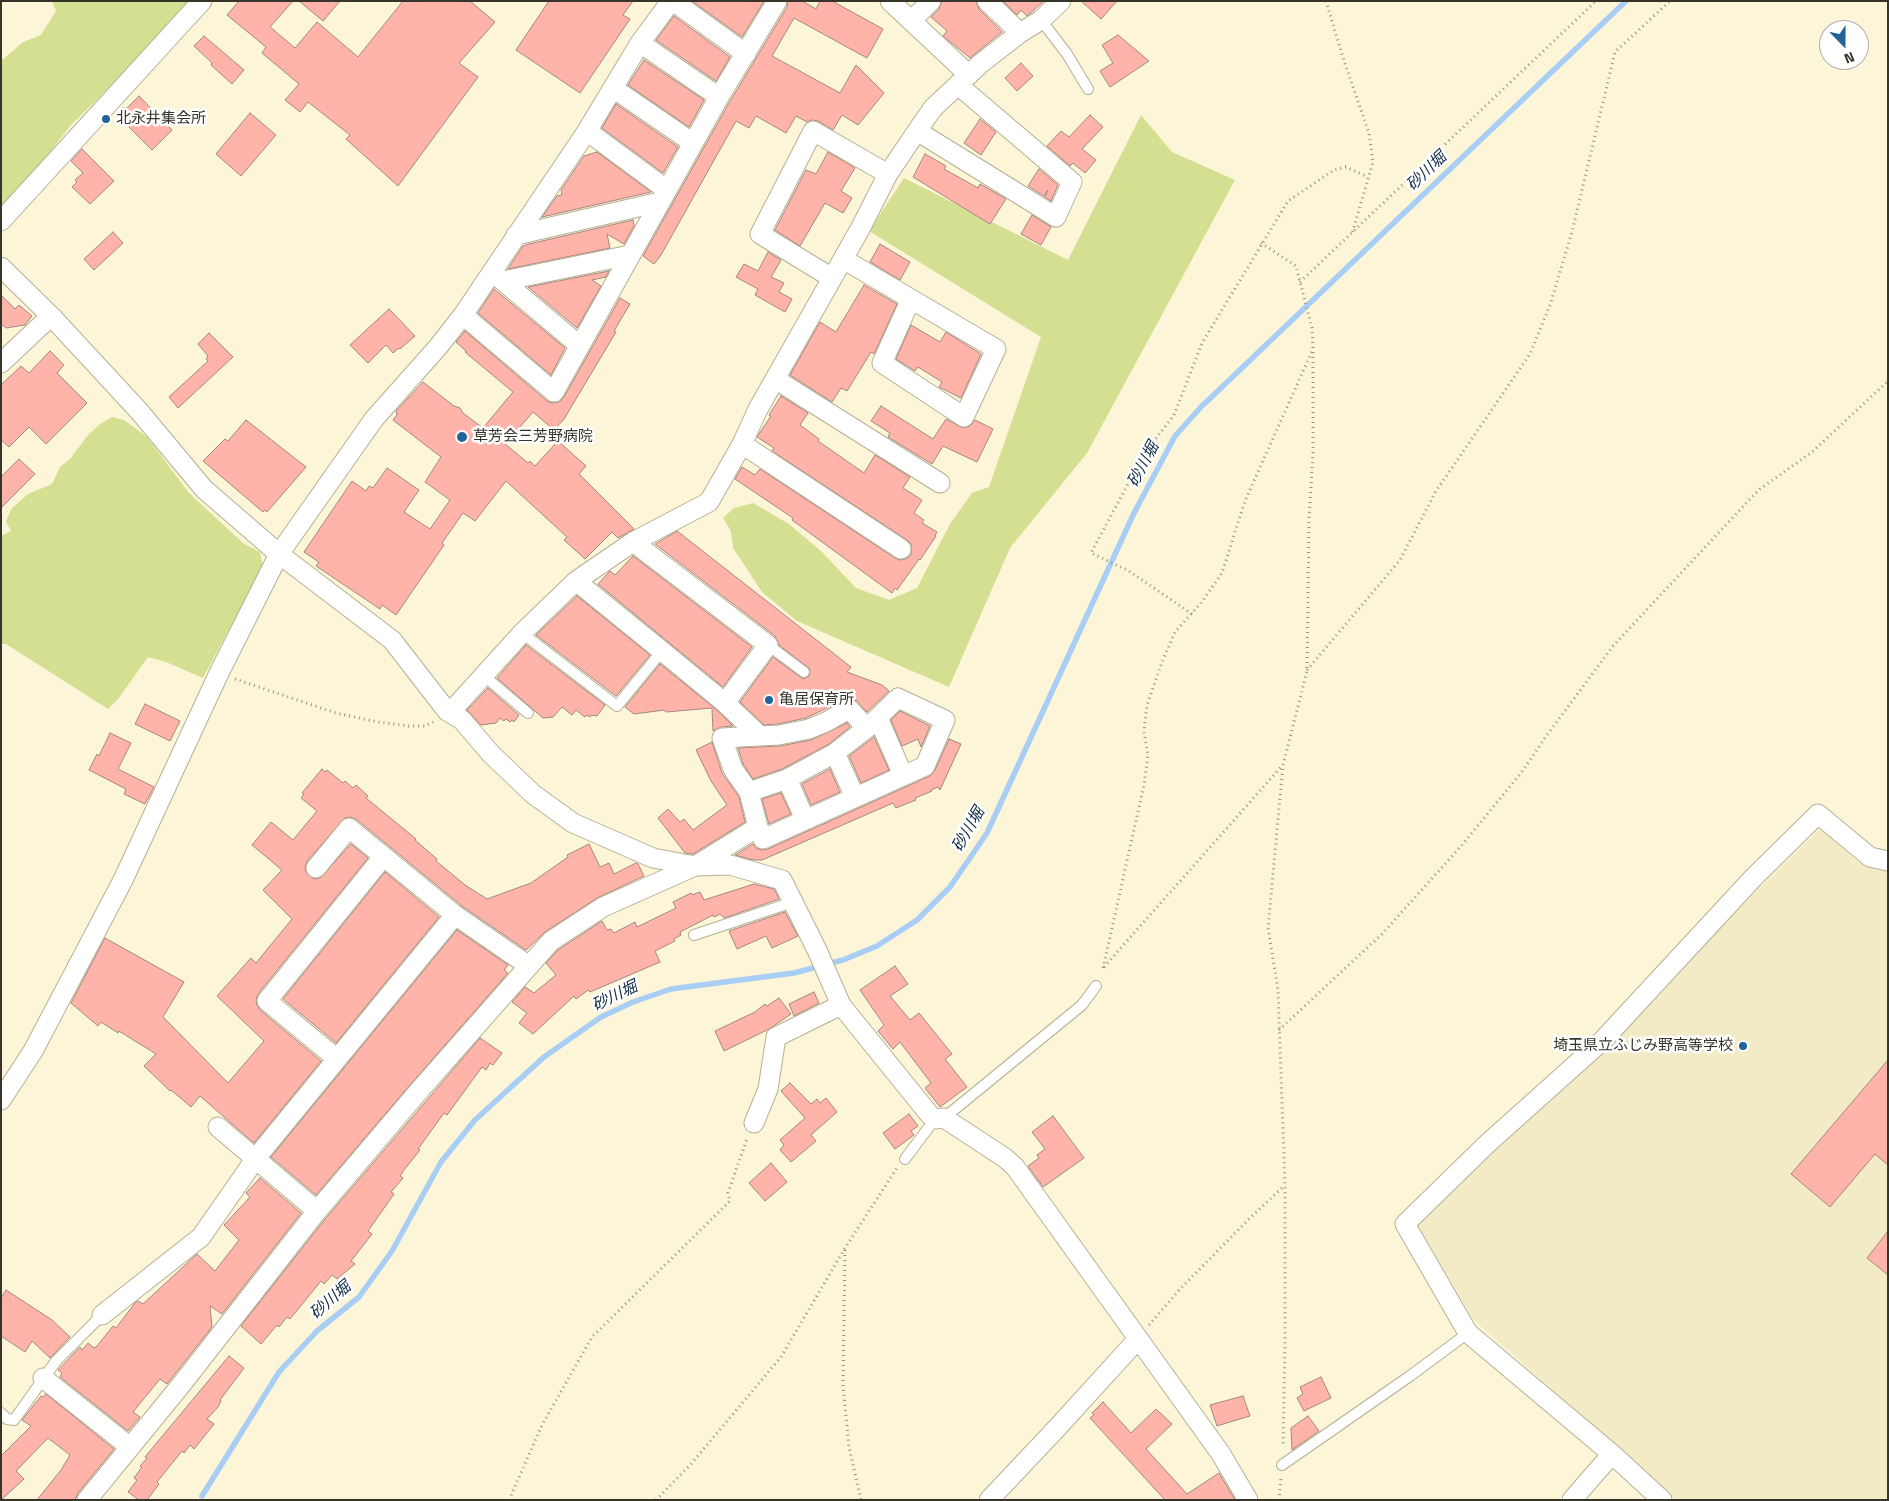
<!DOCTYPE html>
<html>
<head>
<meta charset="utf-8">
<style>
  body { margin:0 }
  #map { position:relative; width:1889px; height:1501px; overflow:hidden; background:#fcf5d8; font-family:"Titillium Web",sans-serif }
  canvas { display:block }
  .frame { position:absolute; inset:0; border:2px solid #373429; pointer-events:none }
  .north { position:absolute; left:1819px; top:20px; width:50px; height:50px; box-sizing:border-box; background:#fff; border:1px solid #afaea9; border-radius:50%; rotate:158deg; font-size:14px; font-weight:700; line-height:20px; text-align:center; color:#373429 }
  .north::after { content:''; display:block; margin:auto; width:18px; height:22px; background:#22649a; clip-path:polygon(50% 0,100% 100%,50% 72%,0 100%) }
</style>
</head>
<body>
<div id="map">
<canvas width="1889" height="1501"></canvas>
<div class="frame"></div>
<div class="north">N</div>
</div>
<script>
const c = document.querySelector('canvas').getContext('2d');
c.lineJoin = 'round';
function paint(path, color) {
  c.fillStyle = color;
  c.fill(path, 'evenodd');
}
function toPath(rows) {
  const path = new Path2D();
  for (const r of rows) {
    path.moveTo(r[0], r[1]);
    for (let i = 2; i < r.length; i += 2) path.lineTo(r[i], r[i + 1]);
  }
  return path;
}
function stroke(path, color, width, dash) {
  c.strokeStyle = color;
  c.lineWidth = width;
  c.lineCap = dash ? 'butt' : 'round';
  c.setLineDash(dash || []);
  c.stroke(path);
}
function label(font, color, halo, rows, align = 'center') {
  c.font = font + ' "Titillium Web","Noto Sans JP",sans-serif';
  c.lineWidth = 5;
  c.setLineDash([]);
  c.textBaseline = 'middle';
  c.strokeStyle = halo;
  c.fillStyle = color;
  for (const [text, x, y, turn = 0] of rows) {
    c.save();
    c.translate(x, y);
    c.rotate((+turn || 0) * Math.PI / 180);
    c.textAlign = isNaN(turn) ? turn : align;
    if (halo) c.strokeText(text, 0, 0);
    c.fillText(text, 0, 0);
    c.restore();
  }
}
paint(toPath([
  [1820,829,1859,863,1888,868,1888,1500,1676,1500,1473,1319,1417,1224]
]), '#f3eac6');
paint(toPath([
  [52,1,192,1,124,73,71,125,15,197,1,210,1,61,23,42,41,35,56,11],
  [1141,115,1172,152,1235,180,1087,453,1010,548,949,687,797,621,762,592,733,548,731,531,723,518,734,508,753,503,789,524,822,552,856,588,889,600,917,588,950,524,972,493,989,487,1041,337,869,231,904,178,1068,260],
  [112,417,124,420,147,437,189,493,243,543,260,552,263,566,203,678,166,662,148,657,118,699,108,709,6,644,1,644,1,536,11,531,6,521,12,508,28,494,52,484,60,467,70,459,88,435,100,424]
]), '#d4df91');
stroke(toPath([
  [202,1496,279,1372,317,1331,359,1297,392,1251,441,1162,475,1120,544,1057,601,1017,633,1002,671,989,794,973,843,960,877,946,917,920,950,887,987,833,1134,513,1175,436,1201,407,1626,1]
]), '#a9cef6', 5.5);
const building = toPath([
  [239,1,293,1,270,27,295,48,317,22,358,57,403,1,470,1,495,22,459,63,478,77,398,186,346,139,350,135,308,102,300,112,285,100,299,84,262,53,266,47,227,15,239,1],
  [299,1,340,1,323,21,299,1],
  [549,1,633,1,623,15,630,19,580,93,516,50,549,1],
  [692,1,764,1,742,37,692,1],
  [788,1,802,1,816,9,820,1,832,1,883,29,867,58,794,18,772,56,840,93,856,65,884,93,858,125,842,115,833,130,818,121,812,120,807,122,796,116,786,133,756,116,749,128,736,121,661,255,654,264,643,256,729,103,755,60,787,7,788,1],
  [942,1,976,1,979,9,1002,32,970,58,943,36,947,31,931,17,939,9,942,1],
  [1003,1,1044,1,1027,16,1021,10,1017,15,1003,1],
  [1081,1,1117,1,1101,19,1081,1],
  [674,16,730,57,716,81,656,40,674,16],
  [1118,35,1149,61,1110,87,1100,71,1113,63,1102,45,1118,35],
  [204,36,244,70,232,84,211,65,212,63,194,46,204,36],
  [644,60,704,100,689,127,628,85,644,60],
  [1021,63,1033,76,1017,91,1005,78,1021,63],
  [139,96,172,130,152,150,127,125,121,125,121,108,127,108,139,96],
  [616,104,678,147,663,173,602,128,616,104],
  [250,113,276,135,241,176,216,154,250,113],
  [1090,115,1103,127,1082,149,1096,160,1085,173,1073,163,1070,166,1047,146,1061,131,1069,137,1090,115],
  [980,119,996,132,981,155,964,143,980,119],
  [82,149,114,181,90,204,72,187,77,182,75,180,83,173,71,161,82,149],
  [597,152,651,192,542,217,557,196,562,195,561,190,584,156,597,152],
  [828,152,855,168,841,191,852,198,843,213,825,203,800,246,775,230,806,170,816,174,828,152],
  [925,154,946,166,944,169,978,188,980,184,1006,199,990,224,913,177,925,154],
  [1039,169,1058,185,1051,201,1045,197,1048,190,1044,196,1028,186,1039,169],
  [1032,215,1051,227,1041,245,1021,234,1032,215],
  [633,220,634,226,624,244,607,234,610,248,508,269,523,246,529,244,633,220],
  [113,232,123,243,94,270,84,259,113,232],
  [880,244,910,262,900,280,870,262,880,244],
  [768,252,781,260,771,277,784,283,779,292,792,299,785,312,755,295,758,289,736,277,744,264,758,271,768,252],
  [609,271,606,277,592,280,601,286,577,328,528,287,609,271],
  [864,285,897,304,874,354,871,352,847,391,841,388,832,402,790,375,820,322,836,332,864,285],
  [494,289,565,348,551,375,478,313,494,289],
  [1,295,15,309,19,305,32,316,25,325,6,328,1,324,1,295],
  [620,298,630,304,614,331,616,332,564,419,554,430,533,412,505,444,528,463,530,461,535,466,558,441,586,466,579,474,634,529,618,538,612,532,585,559,564,540,567,537,506,481,475,521,463,513,442,543,444,545,396,615,382,605,380,609,316,566,319,562,304,552,352,481,366,491,369,486,373,488,387,468,419,490,404,512,430,529,450,500,425,482,441,457,393,420,397,415,396,411,423,382,454,406,460,408,463,413,483,428,513,392,465,352,466,351,456,342,465,331,547,401,552,403,559,402,564,397,620,298],
  [389,309,415,336,400,349,399,348,393,353,386,345,368,363,350,345,389,309],
  [911,325,940,342,946,332,981,354,961,398,939,387,942,382,918,367,915,371,896,359,911,325],
  [209,333,233,357,178,408,169,397,208,361,206,359,208,356,198,344,209,333],
  [50,351,64,365,57,373,87,403,46,444,29,427,9,447,1,440,1,385,21,366,29,373,50,351],
  [781,396,808,413,800,425,819,439,818,441,864,473,875,455,910,477,903,488,922,500,914,513,924,520,922,523,937,532,935,535,936,536,920,560,919,559,897,590,895,588,892,593,792,520,793,518,735,479,742,467,755,475,760,469,895,558,900,560,906,559,911,555,911,544,907,540,772,451,774,448,757,437,771,416,769,415,781,396],
  [881,406,933,439,946,419,963,428,970,426,975,420,993,429,977,462,943,446,932,464,888,437,890,433,871,421,881,406],
  [246,420,306,467,267,512,265,510,263,512,203,461,225,439,228,441,246,420],
  [19,459,35,474,1,508,1,477,19,459],
  [677,531,851,667,847,672,882,685,889,691,867,712,857,701,848,698,806,718,778,724,764,725,740,702,773,657,803,679,809,676,810,669,779,645,775,636,655,544,677,531],
  [633,556,752,647,723,687,598,584,610,571,615,575,633,556],
  [577,596,650,655,616,696,536,635,577,596],
  [526,645,605,705,597,716,591,715,590,717,587,715,585,717,576,710,572,715,562,707,553,717,543,718,497,678,526,645],
  [660,664,718,711,733,726,721,727,713,731,712,708,666,712,664,710,634,714,625,707,660,664],
  [488,688,519,715,514,722,512,720,510,722,506,719,504,721,500,718,496,723,481,725,467,710,488,688],
  [145,704,180,721,170,741,135,724,145,704],
  [900,711,930,726,921,747,918,739,902,746,891,720,900,711],
  [847,723,850,727,829,744,782,769,753,779,743,764,738,748,780,746,811,740,847,723],
  [110,733,131,743,118,769,154,787,145,804,124,794,126,789,89,770,97,754,99,756,110,733],
  [874,737,889,770,861,783,849,756,874,737],
  [949,739,961,744,940,790,938,787,931,790,932,791,915,798,916,800,896,808,893,803,762,860,753,860,735,855,753,844,756,848,761,850,768,849,930,776,935,770,949,739],
  [712,742,722,773,739,797,745,822,693,854,685,853,658,818,668,809,680,822,684,819,693,830,727,805,711,781,696,750,712,742],
  [322,769,325,772,327,770,343,783,345,781,353,788,356,785,368,796,366,798,416,839,415,840,437,859,436,861,465,885,487,899,531,883,568,857,567,855,589,844,600,867,609,863,614,874,636,863,638,864,644,876,597,898,545,932,526,950,462,906,356,819,350,817,345,818,307,861,305,867,306,872,314,879,320,878,351,844,368,858,258,994,256,1000,257,1005,260,1010,321,1061,254,1143,200,1096,191,1107,171,1090,170,1091,144,1066,156,1054,119,1031,118,1033,101,1022,98,1026,71,1003,105,938,184,982,163,1017,228,1083,264,1041,217,996,251,958,256,963,292,919,263,890,282,870,252,845,271,822,293,840,317,811,301,798,304,794,302,793,322,769],
  [830,769,840,792,811,805,802,784,830,769],
  [781,793,791,814,769,824,762,799,781,793],
  [385,872,439,917,336,1043,283,999,385,872],
  [754,884,774,889,779,899,724,918,720,914,714,917,713,915,680,932,681,935,674,939,675,941,655,951,660,962,590,992,588,990,576,999,574,996,533,1034,519,1023,527,1013,512,1002,525,987,534,993,556,975,546,963,558,950,602,921,607,930,611,929,614,933,635,922,637,927,676,908,673,902,691,893,692,895,700,892,704,900,754,884],
  [785,912,798,936,772,948,766,936,737,949,729,931,785,912],
  [457,930,508,965,504,970,508,973,410,1085,316,1195,271,1157,457,930],
  [895,966,908,984,890,996,910,1020,919,1013,952,1054,945,1059,967,1087,940,1107,925,1088,931,1083,900,1042,893,1049,878,1031,884,1025,860,990,895,966],
  [814,992,819,1003,794,1016,789,1004,814,992],
  [779,998,791,1014,769,1029,724,1051,715,1031,755,1012,765,1004,767,1006,779,998],
  [480,1038,502,1053,493,1065,490,1063,486,1070,482,1067,447,1115,444,1113,418,1149,420,1150,404,1170,400,1176,403,1178,391,1192,394,1194,368,1231,372,1234,351,1261,355,1264,337,1279,332,1275,324,1284,321,1281,290,1319,287,1317,279,1327,277,1325,261,1344,241,1326,326,1218,480,1038],
  [1888,1060,1888,1165,1875,1154,1830,1207,1791,1174,1888,1060],
  [790,1083,811,1104,817,1099,820,1103,826,1098,837,1112,812,1134,811,1135,816,1141,791,1162,780,1150,784,1145,780,1140,805,1118,781,1091,790,1083],
  [909,1114,918,1126,911,1131,914,1135,895,1149,883,1133,909,1114],
  [1053,1116,1084,1158,1043,1187,1028,1166,1039,1158,1037,1155,1045,1149,1032,1132,1053,1116],
  [771,1163,787,1182,765,1201,749,1183,771,1163],
  [260,1178,301,1213,222,1314,210,1306,212,1327,167,1384,160,1379,133,1412,140,1417,128,1431,60,1377,62,1373,58,1370,80,1347,82,1350,88,1343,94,1348,97,1346,113,1326,116,1328,135,1303,138,1301,143,1304,197,1254,215,1271,239,1240,224,1225,250,1197,246,1193,260,1178],
  [1888,1231,1888,1275,1867,1258,1888,1231],
  [6,1290,52,1320,70,1337,50,1358,32,1341,25,1352,1,1336,1,1298,6,1290],
  [229,1356,244,1368,220,1400,221,1401,218,1407,207,1419,214,1424,194,1449,190,1445,184,1453,182,1451,157,1482,159,1484,147,1500,139,1500,128,1492,137,1480,134,1478,142,1467,140,1466,147,1458,145,1457,229,1356],
  [1321,1377,1331,1398,1304,1411,1297,1398,1303,1394,1300,1387,1321,1377],
  [46,1394,114,1449,78,1493,75,1500,37,1500,61,1470,70,1455,48,1438,16,1471,24,1479,1,1500,1,1456,31,1426,22,1420,41,1396,43,1397,46,1394],
  [1243,1396,1250,1416,1217,1426,1210,1405,1243,1396],
  [1103,1402,1131,1433,1156,1409,1172,1424,1146,1449,1187,1494,1219,1473,1235,1500,1165,1500,1090,1418,1094,1415,1092,1413,1103,1402],
  [1308,1416,1319,1431,1292,1450,1291,1428,1308,1416]
]);
paint(building, '#ffb3a9');
stroke(building, '#a48682', 1);
const service = toPath([
  [1041,20,1067,54,1088,89],
  [522,633,617,706,662,651],
  [768,645,804,672],
  [483,675,528,713],
  [694,935,793,902],
  [944,1118,1082,1005,1096,986],
  [905,1159,935,1119],
  [1,1413,7,1419,14,1420,56,1361,102,1315],
  [1282,1465,1410,1376,1468,1333]
]);
const minor = toPath([
  [673,1,746,54],
  [890,1,969,75],
  [987,1,1020,33],
  [911,21,931,1],
  [640,43,719,97],
  [613,88,693,143],
  [587,131,667,190],
  [917,131,1056,217,1072,182,958,85],
  [1,221,202,1],
  [516,235,660,202],
  [843,259,996,349,964,417,882,363,911,299],
  [1,267,51,316,139,411,204,489,279,554,392,640,447,711,462,720,491,754,533,794,573,823,653,858,695,866,730,865,782,880,817,950,841,1005,929,1114,935,1119,944,1118,1005,1158,1015,1167,1221,1454,1248,1500],
  [497,276,580,346],
  [832,278,760,234,813,131,888,174],
  [503,281,630,255],
  [463,315,554,392,719,97,777,1],
  [1,363,51,316],
  [775,379,940,483],
  [742,444,901,549],
  [633,542,768,645,725,703],
  [576,581,662,651,725,703,760,736],
  [447,711,456,706,522,633,576,581,633,542,709,502,742,444,758,409,860,229,888,174,917,131,933,108,980,64,1020,33,1041,20,1061,1],
  [878,718,903,775],
  [835,753,855,797],
  [787,779,805,819],
  [758,827,749,792,733,769,722,738,779,735,809,729,826,722,849,709,867,728],
  [316,868,349,828,455,915,529,966],
  [337,1059,267,1001,383,857],
  [1,1100,33,1051,123,880,219,673,279,554,374,419,438,347,463,315,587,131,640,43,671,1],
  [754,1123,768,1089,776,1037,841,1005],
  [218,1127,317,1211],
  [102,1315,201,1237,256,1158,455,915],
  [43,1378,130,1447],
  [87,1500,181,1385,317,1211,418,1092,551,941,603,907,695,866,758,827,763,839,925,766,945,720,898,698,867,728,835,753,787,779,749,792],
  [989,1500,1056,1429,1138,1339],
  [1572,1500,1612,1454],
  [1662,1500,1612,1454,1468,1333,1405,1224,1487,1144,1603,1040,1754,877,1818,814,1870,857,1888,861]
]);
stroke(service, '#b6b095', 12);
stroke(minor, '#b6b095', 21);
stroke(toPath([
  [1326,1,1344,61,1369,133,1373,162,1352,234],
  [1661,1,1664,5],
  [1261,243,1296,266,1312,328,1313,347,1313,453,1309,519,1307,671,1283,765,1268,928,1278,990,1285,1186,1285,1345,1283,1447],
  [1300,282,1596,1],
  [1192,614,1129,571,1091,553,1144,454,1174,415,1202,343,1288,201,1334,170,1346,167,1368,177],
  [1307,670,1400,560,1436,491,1530,354,1550,305,1572,232,1615,52,1670,1],
  [235,679,336,713,378,722,409,726,425,726,433,722],
  [1104,967,1282,766],
  [1103,968,1144,785,1148,755,1144,732,1147,705,1162,662,1175,632,1201,603,1222,573,1245,501,1313,349],
  [1279,1030,1382,934,1462,845,1521,773,1547,735,1613,646,1751,498,1760,489,1812,452,1888,381],
  [845,1250,843,1385,849,1447,861,1500],
  [1149,1325,1180,1289,1250,1218,1284,1186],
  [509,1500,542,1425,592,1337,730,1201,728,1193,747,1139],
  [656,1500,691,1464,781,1357,845,1248,897,1168],
  [1279,1500,1281,1478]
]), '#97927e', 3, [1, 4]);
stroke(service, '#fff', 10);
stroke(minor, '#fff', 19);
for (const [x, y, r, color] of [
  [106,119,5,"#22649a"],
  [462,437,6,"#22649a"],
  [769,700,5,"#22649a"],
  [1743,1046,5,"#22649a"]
]) {
  const dot = new Path2D();
  dot.arc(x, y, r, 0, 2 * Math.PI);
  c.fillStyle = color;
  c.fill(dot);
  stroke(dot, '#fff', 2);
}
label('15px', '#373429', '#fff', [
  ["北永井集会所",116,119],
  ["草芳会三芳野病院",473,437],
  ["亀居保育所",779,700],
  ["埼玉県立ふじみ野高等学校",1733,1046,"right"]
], 'left');
label('italic 16px', '#102b44', '#fff', [
  ["砂川堀",1427,172,-44],
  ["砂川堀",1144,465,-62],
  ["砂川堀",969,830,-60],
  ["砂川堀",615,997,-26],
  ["砂川堀",331,1301,-41]
]);
</script>
</body>
</html>
